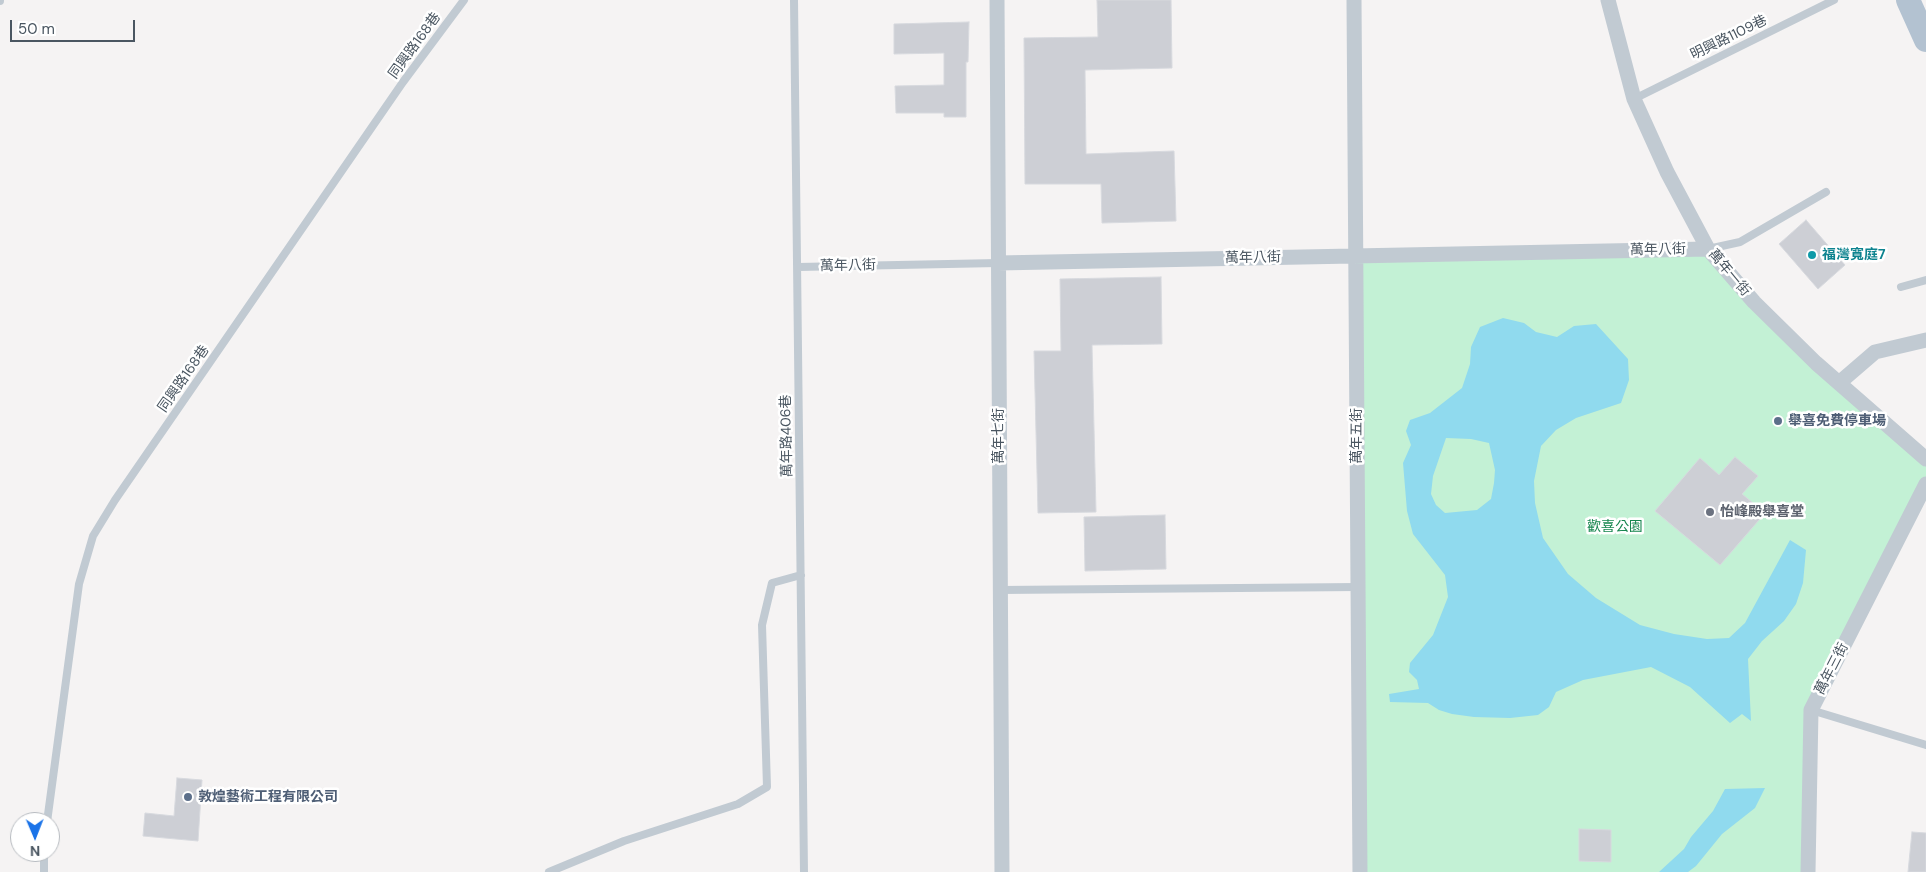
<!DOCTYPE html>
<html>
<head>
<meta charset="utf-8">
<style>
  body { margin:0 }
  #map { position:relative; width:1926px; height:872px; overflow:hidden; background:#f5f3f3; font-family:"DM Sans",sans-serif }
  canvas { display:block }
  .north { position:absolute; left:10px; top:812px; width:50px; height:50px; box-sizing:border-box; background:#fff; border:1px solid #b7bbc0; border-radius:50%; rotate:179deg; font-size:14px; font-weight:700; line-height:20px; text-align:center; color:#4a5661 }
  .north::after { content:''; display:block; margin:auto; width:18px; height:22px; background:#1a73e8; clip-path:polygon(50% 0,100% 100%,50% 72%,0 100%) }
  .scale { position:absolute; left:10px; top:20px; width:125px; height:22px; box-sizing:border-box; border:2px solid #4a5661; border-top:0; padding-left:6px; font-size:15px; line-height:18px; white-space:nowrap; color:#4a5661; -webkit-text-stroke:4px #fff; paint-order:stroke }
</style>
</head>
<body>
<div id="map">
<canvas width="1926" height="872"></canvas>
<div class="north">N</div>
<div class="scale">50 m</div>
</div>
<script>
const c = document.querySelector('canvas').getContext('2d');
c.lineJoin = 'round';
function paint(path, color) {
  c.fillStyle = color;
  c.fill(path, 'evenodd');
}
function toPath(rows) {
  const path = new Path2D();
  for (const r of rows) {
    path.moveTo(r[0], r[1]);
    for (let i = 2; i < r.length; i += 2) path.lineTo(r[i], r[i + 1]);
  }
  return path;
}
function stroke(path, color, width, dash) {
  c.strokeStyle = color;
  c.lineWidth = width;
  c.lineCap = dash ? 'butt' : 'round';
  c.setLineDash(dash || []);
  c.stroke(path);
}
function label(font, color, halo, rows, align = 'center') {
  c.font = font + ' "DM Sans","Noto Sans TC",sans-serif';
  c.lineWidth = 5;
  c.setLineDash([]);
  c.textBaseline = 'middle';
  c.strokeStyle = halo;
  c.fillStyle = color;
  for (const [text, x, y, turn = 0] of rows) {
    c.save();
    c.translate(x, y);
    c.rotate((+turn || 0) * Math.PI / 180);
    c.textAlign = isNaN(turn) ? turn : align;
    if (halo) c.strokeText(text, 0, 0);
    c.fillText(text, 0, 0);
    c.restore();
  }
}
paint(toPath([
  [1708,249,1754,302,1926,459,1926,484,1811,709,1815,872,1360,872,1356,256]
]), '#c3f1d5');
paint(toPath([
  [1503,318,1524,323,1536,332,1557,337,1574,326,1596,324,1628,359,1629,380,1621,403,1576,418,1556,430,1541,446,1534,481,1535,503,1543,538,1568,574,1596,598,1640,625,1674,634,1707,639,1729,638,1745,623,1790,540,1806,550,1803,583,1796,604,1784,621,1762,641,1748,659,1751,721,1742,714,1730,723,1690,687,1651,667,1583,680,1556,692,1549,707,1538,715,1510,718,1474,717,1452,714,1439,710,1428,703,1390,702,1389,694,1419,689,1417,680,1409,672,1410,663,1433,635,1448,597,1445,575,1413,534,1407,511,1403,463,1411,445,1406,431,1410,420,1430,413,1462,388,1470,364,1471,347,1480,327],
  [1446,438,1471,439,1489,443,1495,470,1494,483,1491,499,1477,510,1445,513,1436,505,1431,494,1433,476],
  [1765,788,1755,808,1722,834,1696,866,1688,872,1659,872,1684,849,1691,837,1713,811,1725,789]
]), '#90daee');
const building = toPath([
  [1097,0,1171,0,1172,68,1085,70,1086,154,1174,151,1176,221,1102,223,1101,184,1025,184,1024,38,1098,37,1097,0],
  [969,22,968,62,966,62,966,117,944,117,944,113,896,113,895,86,944,85,944,53,894,54,894,24,969,22],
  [1806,220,1845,265,1818,289,1779,244,1806,220],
  [1161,277,1162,344,1092,345,1096,512,1038,513,1034,351,1061,351,1060,279,1161,277],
  [1735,457,1758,476,1742,494,1765,513,1720,565,1655,511,1700,458,1719,475,1735,457],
  [1165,515,1166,569,1085,571,1084,517,1165,515],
  [177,778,202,780,198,841,143,836,145,813,174,816,177,778],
  [1579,829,1611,830,1611,862,1579,861,1579,829],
  [1912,832,1926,833,1926,872,1908,872,1912,832]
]);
paint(building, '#cdcfd5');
stroke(building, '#d7d9de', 1);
stroke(toPath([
  [794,0,804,872],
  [0,1,0,0],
  [1634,99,1834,0],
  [1708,249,1740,242,1826,192],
  [798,267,998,263],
  [1901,287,1926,280],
  [1000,590,1358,587],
  [1811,710,1926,745],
  [47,822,79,584,93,536,115,500,403,82,464,0],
  [44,872,44,852],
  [549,872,624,841,738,804,767,787,762,625,772,583,801,575]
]), '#c1cad2', 8);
stroke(toPath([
  [997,0,1002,872],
  [1354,0,1360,872],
  [1608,0,1634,99,1667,172,1708,249,1754,302,1816,363,1926,459],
  [998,263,1708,249],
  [1839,383,1875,352,1926,340],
  [1808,872,1811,710,1926,484]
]), '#c1cad2', 15);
stroke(toPath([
  [1908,0,1926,40]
]), '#b3c2d1', 24);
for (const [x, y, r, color] of [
  [1812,255,5,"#0f9aa8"],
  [1778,421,5,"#5c6f8a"],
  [1710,512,5,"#6b7280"],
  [188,797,5,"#5c6f8a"]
]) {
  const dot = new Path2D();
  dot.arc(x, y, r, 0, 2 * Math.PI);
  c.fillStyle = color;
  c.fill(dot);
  stroke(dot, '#fff', 2);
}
label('14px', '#4a5661', '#fff', [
  ["明興路1109巷",1729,38,-26],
  ["同興路168巷",415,46,-54],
  ["萬年八街",1658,250,-1],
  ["萬年八街",1253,258,-1],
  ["萬年八街",848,266,-1],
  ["萬年一街",1729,273,50],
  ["同興路168巷",184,379,-55],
  ["萬年路406巷",787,436,-91],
  ["萬年七街",999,436,-90],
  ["萬年五街",1357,436,-90],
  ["萬年三街",1832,669,-63]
]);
label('bold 14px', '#0d838f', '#fff', [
  ["福灣寬庭7",1822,255]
], 'left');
label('bold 14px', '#4e5e75', '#fff', [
  ["舉喜免費停車場",1788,421],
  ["敦煌藝術工程有限公司",198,797]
], 'left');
label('bold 14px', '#5b616d', '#fff', [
  ["怡峰殿舉喜堂",1720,512]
], 'left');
label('14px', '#17864f', '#fff', [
  ["歡喜公園",1615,527]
]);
</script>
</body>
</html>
